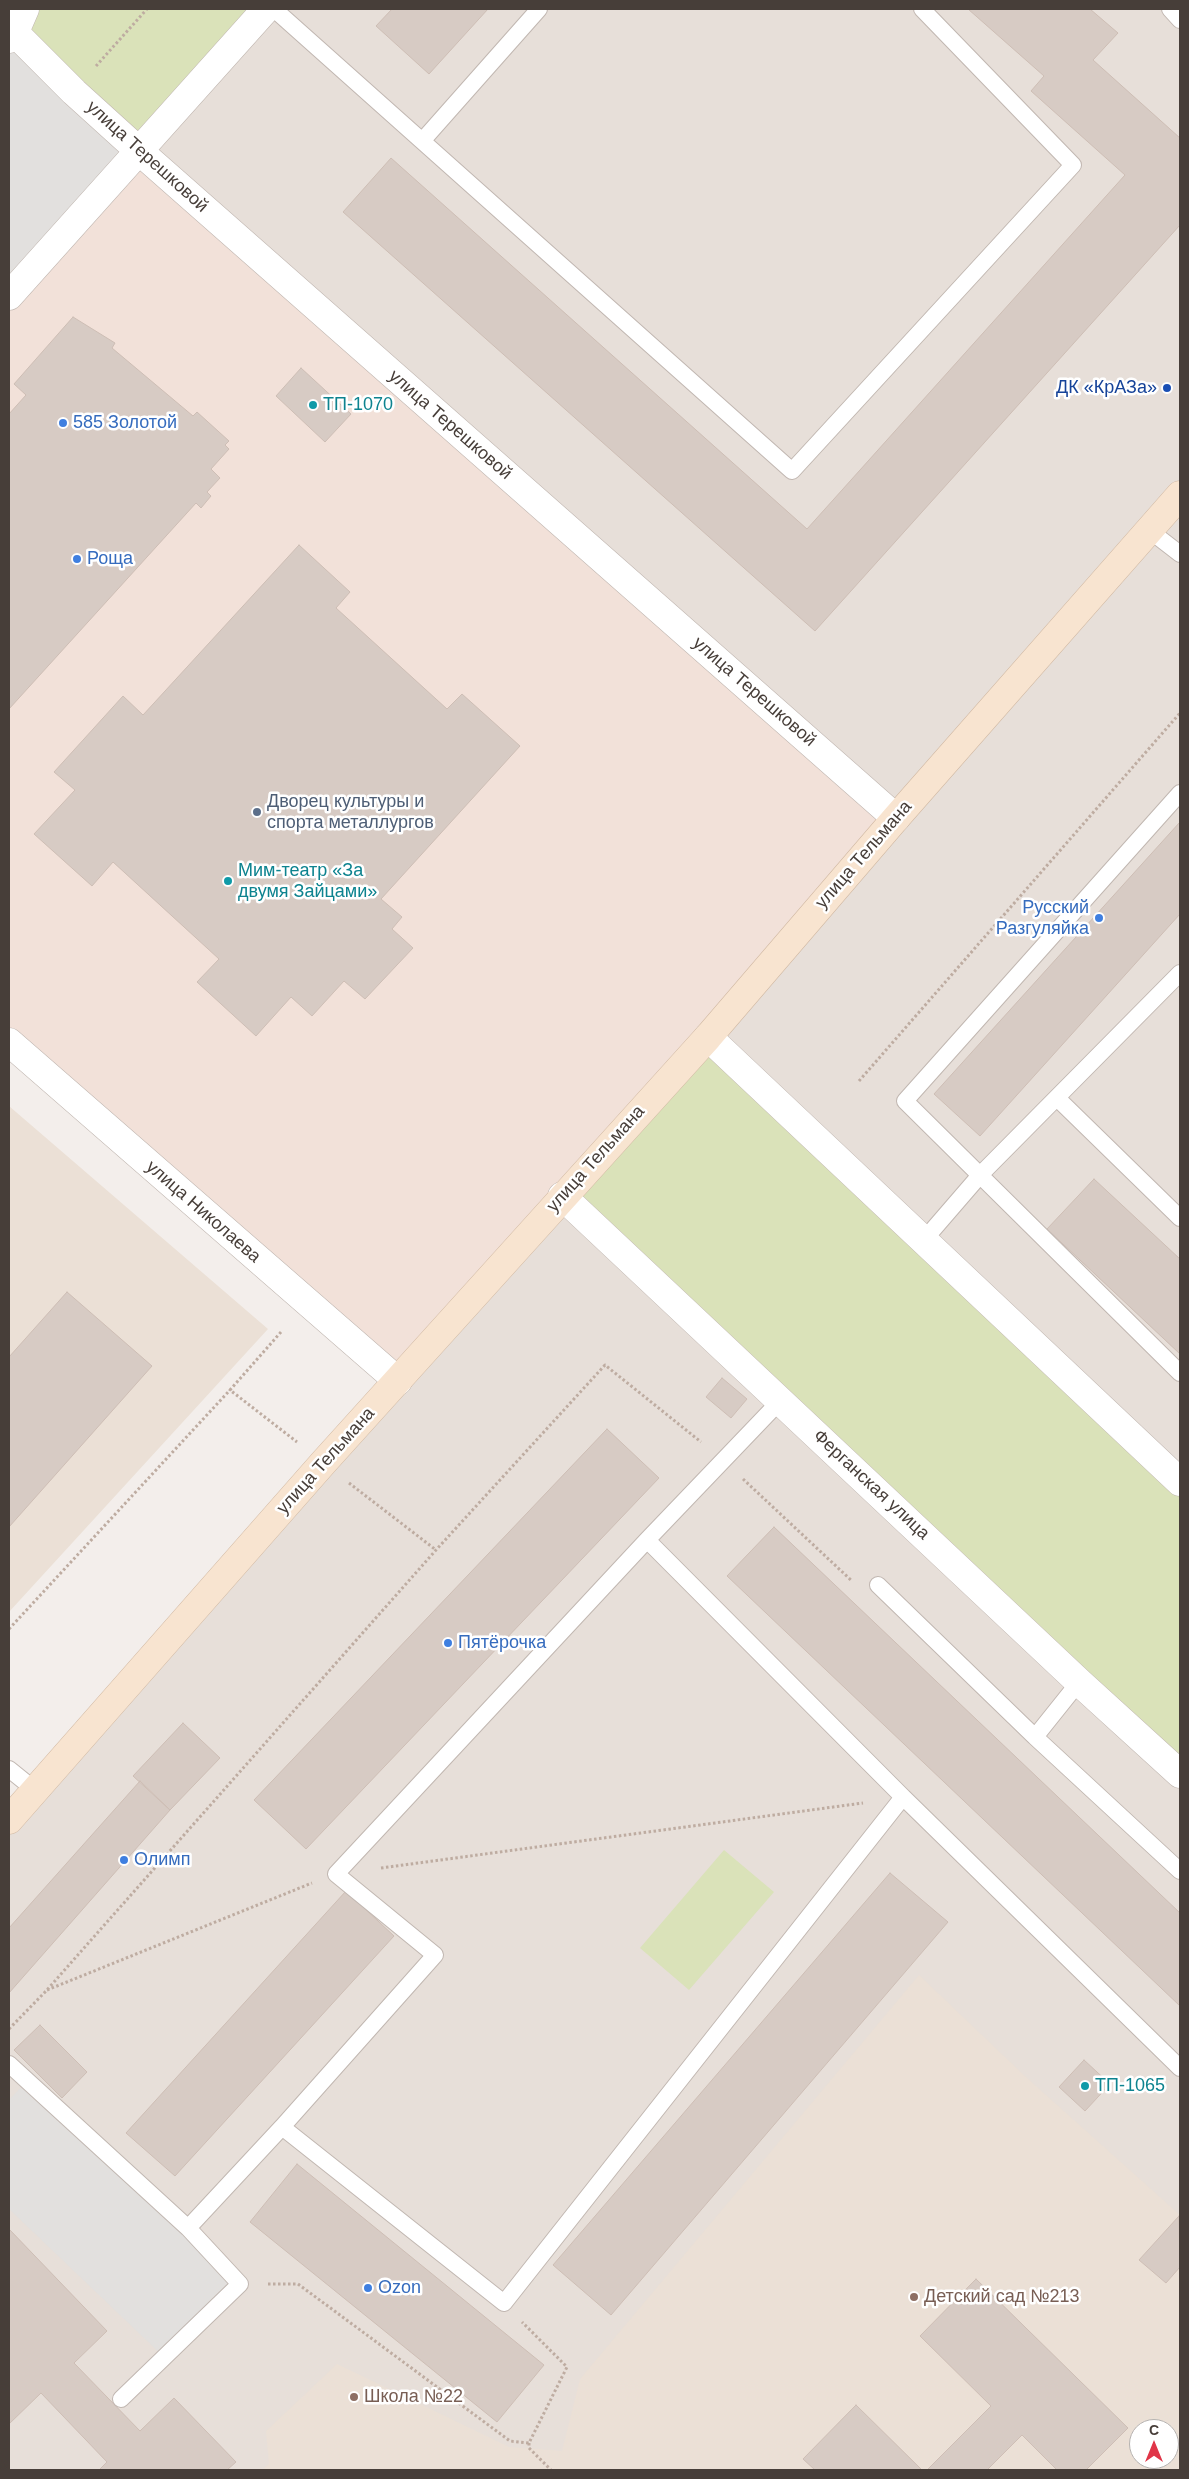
<!DOCTYPE html>
<html>
<head>
<meta charset="utf-8">
<style>
  body { margin:0 }
  #map { position:relative; width:1189px; height:2479px; overflow:hidden; background:#f3eeeb; font-family:Helvetica,sans-serif }
  canvas { display:block }
  .frame { position:absolute; inset:0; border:10px solid #473e39; pointer-events:none }
  .north { position:absolute; left:1129px; top:2419px; width:50px; height:50px; box-sizing:border-box; background:#fff; border:1px solid #b5b2b0; border-radius:50%; rotate:0deg; font-size:14px; font-weight:700; line-height:20px; text-align:center; color:#473e39 }
  .north::after { content:''; display:block; margin:auto; width:18px; height:22px; background:#e03548; clip-path:polygon(50% 0,100% 100%,50% 72%,0 100%) }
</style>
</head>
<body>
<div id="map">
<canvas width="1189" height="2479"></canvas>
<div class="frame"></div>
<div class="north">С</div>
</div>
<script>
const c = document.querySelector('canvas').getContext('2d');
c.lineJoin = 'round';
function paint(path, color) {
  c.fillStyle = color;
  c.fill(path, 'evenodd');
}
function toPath(rows) {
  const path = new Path2D();
  for (const r of rows) {
    path.moveTo(r[0], r[1]);
    for (let i = 2; i < r.length; i += 2) path.lineTo(r[i], r[i + 1]);
  }
  return path;
}
function stroke(path, color, width, dash) {
  c.strokeStyle = color;
  c.lineWidth = width;
  c.lineCap = dash ? 'butt' : 'round';
  c.setLineDash(dash || []);
  c.stroke(path);
}
function label(font, color, halo, rows, align = 'center') {
  c.font = font + ' Helvetica,sans-serif';
  c.lineWidth = 5;
  c.setLineDash([]);
  c.textBaseline = 'middle';
  c.strokeStyle = halo;
  c.fillStyle = color;
  for (const [text, x, y, turn = 0] of rows) {
    c.save();
    c.translate(x, y);
    c.rotate((+turn || 0) * Math.PI / 180);
    c.textAlign = isNaN(turn) ? turn : align;
    if (halo) c.strokeText(text, 0, 0);
    c.fillText(text, 0, 0);
    c.restore();
  }
}
paint(toPath([
  [9,9,1180,9,1180,1482,708,1037,9,27],
  [562,1196,1180,1774,1180,2470,9,2470,9,1820],
  [1139,2429,1169,2429,1169,2459,1139,2459]
]), '#e7dfd9');
paint(toPath([
  [138,150,896,818,398,1381,9,1042,9,296]
]), '#f2e1d9');
paint(toPath([
  [9,1106,268,1329,9,1612],
  [919,1975,1027,2078,1180,2215,1180,2470,262,2470,269,2464,266,2431,337,2364,509,2447,562,2451,580,2379],
  [1139,2429,1169,2429,1169,2459,1139,2459]
]), '#ebe0d6');
paint(toPath([
  [25,9,266,9,138,150,14,32],
  [708,1037,1180,1482,1180,1774,562,1196],
  [724,1850,774,1892,689,1990,640,1948]
]), '#dae2b9');
paint(toPath([
  [9,39,138,150,9,296],
  [29,2079,241,2283,167,2360,9,2209,9,2100]
]), '#e2e0de');
const building = toPath([
  [392,9,488,9,429,74,376,26,392,9],
  [968,9,1090,9,1118,33,1093,60,1180,138,1180,225,815,631,343,212,391,158,807,529,1125,175,1031,91,1044,76,968,9],
  [73,317,115,343,112,348,193,416,197,412,229,441,225,445,229,449,211,469,220,478,207,492,211,496,201,508,196,503,9,709,9,414,26,395,14,384,73,317],
  [301,368,351,414,325,442,276,396,301,368],
  [299,545,350,592,336,608,447,709,462,694,520,746,381,899,402,917,392,929,413,948,365,999,344,981,312,1016,291,997,256,1036,197,982,219,959,113,862,92,886,34,834,75,790,54,772,123,696,143,715,299,545],
  [1180,822,1180,914,980,1136,934,1094,1180,822],
  [1094,1179,1180,1259,1180,1354,1047,1229,1094,1179],
  [67,1292,152,1366,9,1527,9,1357,67,1292],
  [722,1378,747,1399,731,1418,706,1397,722,1378],
  [607,1429,659,1478,306,1849,254,1800,607,1429],
  [774,1527,1180,1913,1180,2006,727,1576,774,1527],
  [183,1723,220,1758,170,1810,133,1776,183,1723],
  [140,1781,170,1810,9,1993,9,1928,140,1781],
  [890,1873,948,1922,611,2315,553,2265,890,1873],
  [346,1891,394,1936,175,2176,126,2133,346,1891],
  [40,2025,87,2072,62,2098,14,2050,40,2025],
  [1084,2060,1110,2084,1085,2111,1059,2087,1084,2060],
  [297,2164,544,2365,497,2422,250,2222,297,2164],
  [1179,2216,1180,2267,1166,2283,1139,2260,1179,2216],
  [9,2229,107,2331,74,2363,140,2431,174,2398,236,2462,227,2470,99,2470,107,2462,41,2393,9,2424,9,2229],
  [976,2279,1128,2428,1086,2470,1057,2470,1022,2435,987,2470,927,2470,991,2406,920,2336,976,2279],
  [856,2405,922,2470,815,2470,803,2459,856,2405]
]);
paint(building, '#d7cbc4');
stroke(building, '#cebeb5', 1);
const service = toPath([
  [274,9,792,471,1073,165,922,9],
  [1170,9,1180,20],
  [423,140,539,9],
  [1149,530,1180,554],
  [1180,793,905,1101,1180,1373],
  [1057,1098,1180,1218],
  [924,1240,981,1174,1180,973],
  [647,1540,903,1797],
  [878,1585,1035,1737,1180,1871],
  [1035,1737,1079,1682],
  [9,1769,35,1790],
  [9,2064,188,2228,240,2284,121,2399],
  [282,2127,504,2303,903,1797,1180,2068],
  [188,2228,282,2127,435,1955,336,1874,647,1540,781,1400]
]);
const minor = toPath([
  [9,27,74,92,138,150,896,818],
  [9,39,15,32,25,9],
  [9,296,266,9],
  [708,1037,1180,1482],
  [9,1042,398,1381],
  [562,1196,1079,1682,1180,1774]
]);
const secondary = toPath([
  [9,1820,323,1463,708,1037,896,818,1180,495]
]);
stroke(service, '#c1b7b1', 18);
stroke(minor, '#c1b7b1', 29);
stroke(secondary, '#d0b8a2', 29);
stroke(toPath([
  [96,66,147,9],
  [859,1081,1180,713],
  [281,1332,230,1390,297,1442],
  [743,1479,852,1581],
  [349,1483,436,1550],
  [9,1629,230,1390],
  [381,1868,863,1803],
  [47,1990,312,1883],
  [9,2029,46,1991,436,1550,605,1365,701,1442],
  [268,2284,298,2284,510,2441,529,2443,567,2367,522,2322],
  [529,2443,529,2448,551,2470]
]), '#beaca1', 3, [2.5, 2.5]);
stroke(service, '#fff', 16);
stroke(minor, '#fff', 28);
stroke(secondary, '#f8e4d0', 28);
for (const [x, y, r, color] of [
  [1167,388,5,"#1a4fb4"],
  [313,405,5,"#0f9aa8"],
  [63,423,5,"#3f7fe0"],
  [77,559,5,"#3f7fe0"],
  [257,812,5,"#5c6f8a"],
  [228,881,5,"#0f9aa8"],
  [1099,918,5,"#3f7fe0"],
  [448,1643,5,"#3f7fe0"],
  [124,1860,5,"#3f7fe0"],
  [1085,2086,5,"#0f9aa8"],
  [368,2288,5,"#3f7fe0"],
  [914,2297,5,"#8d6e63"],
  [354,2397,5,"#8d6e63"]
]) {
  const dot = new Path2D();
  dot.arc(x, y, r, 0, 2 * Math.PI);
  c.fillStyle = color;
  c.fill(dot);
  stroke(dot, '#fff', 2);
}
label('18px', '#473e39', '#fff', [
  ["улица Терешковой",147,157,42],
  ["улица Терешковой",450,425,41],
  ["улица Терешковой",754,692,41],
  ["улица Тельмана",864,855,-49],
  ["улица Тельмана",596,1159,-48],
  ["улица Николаева",203,1212,41],
  ["улица Тельмана",326,1461,-48],
  ["Ферганская улица",871,1485,43]
]);
label('18px', '#164399', '#fff', [
  ["ДК «КрАЗа»",1157,388]
], 'right');
label('18px', '#0d838f', '#fff', [
  ["ТП-1070",323,405],
  ["Мим-театр «За",238,871],
  ["двумя Зайцами»",238,892],
  ["ТП-1065",1095,2086]
], 'left');
label('18px', '#366cbe', '#fff', [
  ["585 Золотой",73,423],
  ["Роща",87,559],
  ["Русский",1089,908,"right"],
  ["Разгуляйка",1089,929,"right"],
  ["Пятёрочка",458,1643],
  ["Олимп",134,1860],
  ["Ozon",378,2288]
], 'left');
label('18px', '#4e5e75', '#fff', [
  ["Дворец культуры и",267,802],
  ["спорта металлургов",267,823]
], 'left');
label('18px', '#785e54', '#fff', [
  ["Детский сад №213",924,2297],
  ["Школа №22",364,2397]
], 'left');
</script>
</body>
</html>
